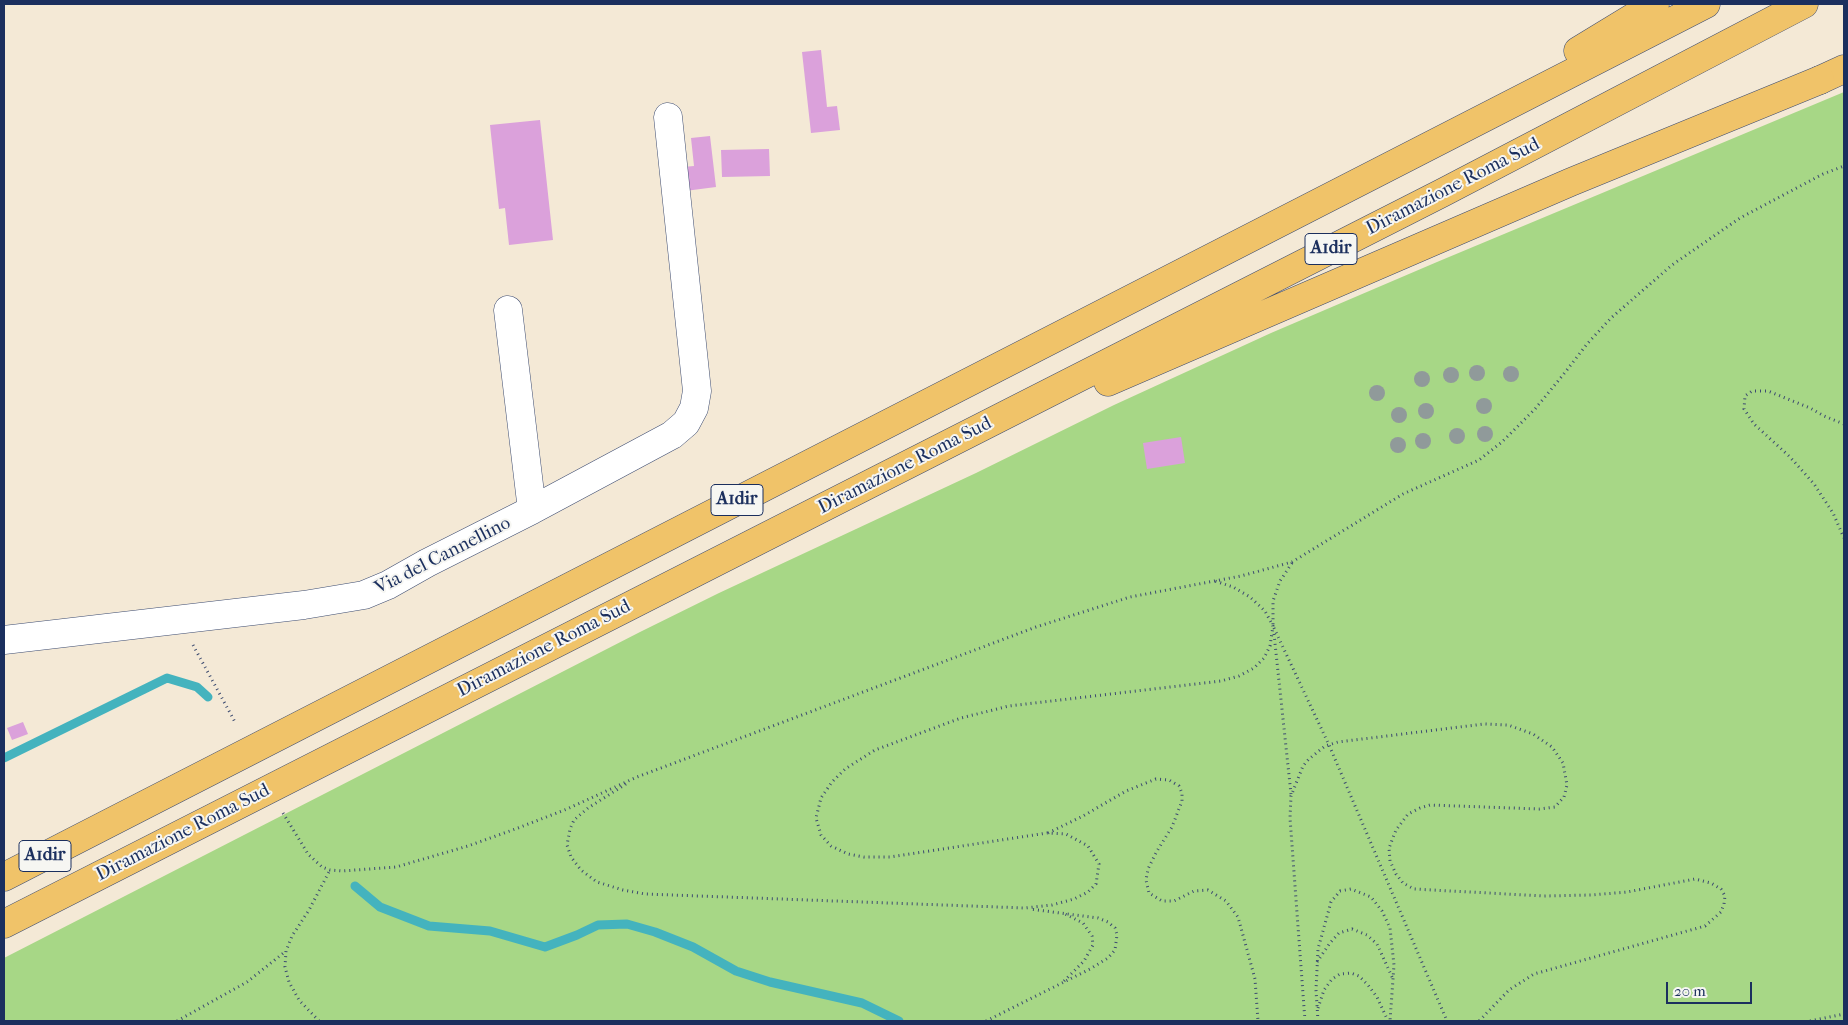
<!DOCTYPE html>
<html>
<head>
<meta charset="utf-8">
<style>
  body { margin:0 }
  #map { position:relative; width:1848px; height:1025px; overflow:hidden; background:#f4e9d6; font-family:"IM FELL French Canon",serif }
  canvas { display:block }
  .frame { position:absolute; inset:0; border:5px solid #1b2f5e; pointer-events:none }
  .scale { position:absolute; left:1666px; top:982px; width:86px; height:22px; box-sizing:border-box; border:2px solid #1b2f5e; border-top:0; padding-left:6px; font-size:15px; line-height:18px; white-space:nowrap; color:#1b2f5e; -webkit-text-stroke:4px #f6f6f2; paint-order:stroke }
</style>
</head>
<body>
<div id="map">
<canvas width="1848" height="1025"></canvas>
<div class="frame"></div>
<div class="scale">20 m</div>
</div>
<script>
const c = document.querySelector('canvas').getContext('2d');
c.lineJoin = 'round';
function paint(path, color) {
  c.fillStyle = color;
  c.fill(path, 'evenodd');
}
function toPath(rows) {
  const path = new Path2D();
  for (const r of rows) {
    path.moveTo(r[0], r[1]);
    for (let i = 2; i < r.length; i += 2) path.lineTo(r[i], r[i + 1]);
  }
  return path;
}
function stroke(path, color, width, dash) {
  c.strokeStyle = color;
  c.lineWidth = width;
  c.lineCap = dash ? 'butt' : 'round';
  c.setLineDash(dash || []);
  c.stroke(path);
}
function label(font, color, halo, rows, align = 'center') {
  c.font = font + ' "IM FELL French Canon",serif';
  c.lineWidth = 4;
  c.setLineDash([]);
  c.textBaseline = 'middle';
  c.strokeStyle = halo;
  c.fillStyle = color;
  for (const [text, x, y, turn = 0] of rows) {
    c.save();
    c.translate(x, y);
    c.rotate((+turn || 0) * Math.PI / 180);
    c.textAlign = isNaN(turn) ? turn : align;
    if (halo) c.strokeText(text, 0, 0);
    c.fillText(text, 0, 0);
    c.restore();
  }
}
paint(toPath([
  [1844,92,1844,1021,4,1021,4,958,640,632,719,593,976,473,1114,405,1271,333,1437,262]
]), '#a7d786');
stroke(toPath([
  [4,758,167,678,197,687,208,697],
  [355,886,380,907,429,926,490,931,545,947,577,935,598,925,627,924,655,932,693,947,736,971,770,982,862,1003,899,1021]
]), '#44b3be', 9);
paint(toPath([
  [821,50,827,107,837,106,840,130,811,133,802,52],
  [540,120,553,240,509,245,505,208,499,209,490,125],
  [710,136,716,187,685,191,683,167,694,166,691,138],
  [769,149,770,176,722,177,721,150],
  [1181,437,1185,463,1147,469,1143,443],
  [23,722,28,734,12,740,7,728]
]), '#dba1db');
const minor = toPath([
  [532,510,672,435,686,423,694,408,697,391,668,117],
  [4,640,304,605,364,595,388,585,427,563,532,510,508,310]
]);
const trunk = toPath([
  [1820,80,1844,69]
]);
const motorway = toPath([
  [1578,51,1655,4],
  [1108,382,1571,182,1820,80],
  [4,877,1706,4],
  [4,924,1442,193,1804,4]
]);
stroke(minor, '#3c4b70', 29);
stroke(trunk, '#3c4b70', 29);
stroke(motorway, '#3c4b70', 29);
stroke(toPath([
  [1844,424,1824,416,1810,408,1768,391,1752,391,1745,396,1744,409,1754,424,1790,457,1814,484,1833,513,1844,538],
  [1292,563,1280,581,1273,601,1273,626,1329,745,1447,1021],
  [1274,634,1291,794],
  [193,645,235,722],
  [626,784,588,808,574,820,570,829,567,845,571,857,581,870,597,882,623,890,645,894,1025,908,1052,905,1074,899,1088,892,1096,884,1099,864,1088,846,1066,834,1047,833,890,857,864,857,848,854,831,846,821,835,816,818,821,798,832,782,845,769,875,750,961,718,1009,706,1221,681,1239,676,1254,668,1264,658,1270,646,1273,626,1265,611,1250,597,1233,587,1215,581],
  [283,813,308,854,322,867,330,870,342,871,396,867,468,846,518,828,567,809,637,777,1036,627,1130,597,1241,576,1292,562,1403,494,1479,460,1502,442,1535,409,1563,375,1587,344,1611,318,1672,265,1740,218,1823,174,1844,166],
  [1048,833,1083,816,1126,791,1156,779,1169,780,1179,786,1182,793,1182,801,1172,827,1157,851,1148,869,1146,880,1149,893,1162,901,1174,901,1194,891,1208,890,1226,901,1238,917,1255,979,1258,1021],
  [1317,962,1330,943,1339,933,1352,929,1367,935,1377,944,1393,979],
  [1064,981,1084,961,1093,945,1092,936,1083,923,1065,914],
  [1318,1008,1324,990,1332,979,1340,974,1351,973,1359,976,1368,985,1377,997,1388,1021],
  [177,1021,247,982,286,951],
  [319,1021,299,1000,289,982,285,967,286,951,292,936,309,910,330,870],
  [986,1021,1090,969,1108,958,1115,950,1117,935,1115,928,1108,922,1098,918,1030,909],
  [1305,1021,1290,818,1291,796,1303,766,1309,759,1325,746,1338,742,1484,724,1508,725,1533,734,1552,747,1563,763,1567,785,1564,797,1555,807,1539,809,1430,805,1420,808,1408,814,1396,830,1389,848,1390,861,1396,874,1403,883,1414,889,1544,896,1591,895,1627,892,1695,879,1711,883,1721,889,1725,896,1724,904,1721,912,1705,926,1534,974,1509,990,1479,1021],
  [1318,1021,1316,990,1318,949,1331,902,1340,891,1351,889,1371,897,1382,911,1390,928,1394,965,1390,1021],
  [1810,1021,1844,1014]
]), '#3c4b70', 3, [1, 4]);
stroke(minor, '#fff', 28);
stroke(trunk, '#f0c369', 28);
stroke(motorway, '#f0c369', 28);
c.fillStyle = '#909a9a';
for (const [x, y] of [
  [1477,373],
  [1511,374],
  [1451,375],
  [1422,379],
  [1377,393],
  [1484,406],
  [1426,411],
  [1399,415],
  [1485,434],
  [1457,436],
  [1423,441],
  [1398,445]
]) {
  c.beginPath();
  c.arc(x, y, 8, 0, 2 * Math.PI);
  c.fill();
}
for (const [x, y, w] of [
  [1331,249,52],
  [737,500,52],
  [45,856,52]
]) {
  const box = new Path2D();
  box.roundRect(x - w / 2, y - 15.5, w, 31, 4);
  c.fillStyle = '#f6f6f2';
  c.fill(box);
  stroke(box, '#1b2f5e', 1);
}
label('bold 18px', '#1b2f5e', null, [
  ["A1dir",1331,249],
  ["A1dir",737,500],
  ["A1dir",45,856]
]);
label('19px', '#1b2f5e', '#f6f6f2', [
  ["Diramazione Roma Sud",1453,187,-27],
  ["Diramazione Roma Sud",905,466,-27],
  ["Via del Cannellino",443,556,-27],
  ["Diramazione Roma Sud",544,649,-27],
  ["Diramazione Roma Sud",183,833,-27]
]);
</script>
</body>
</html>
